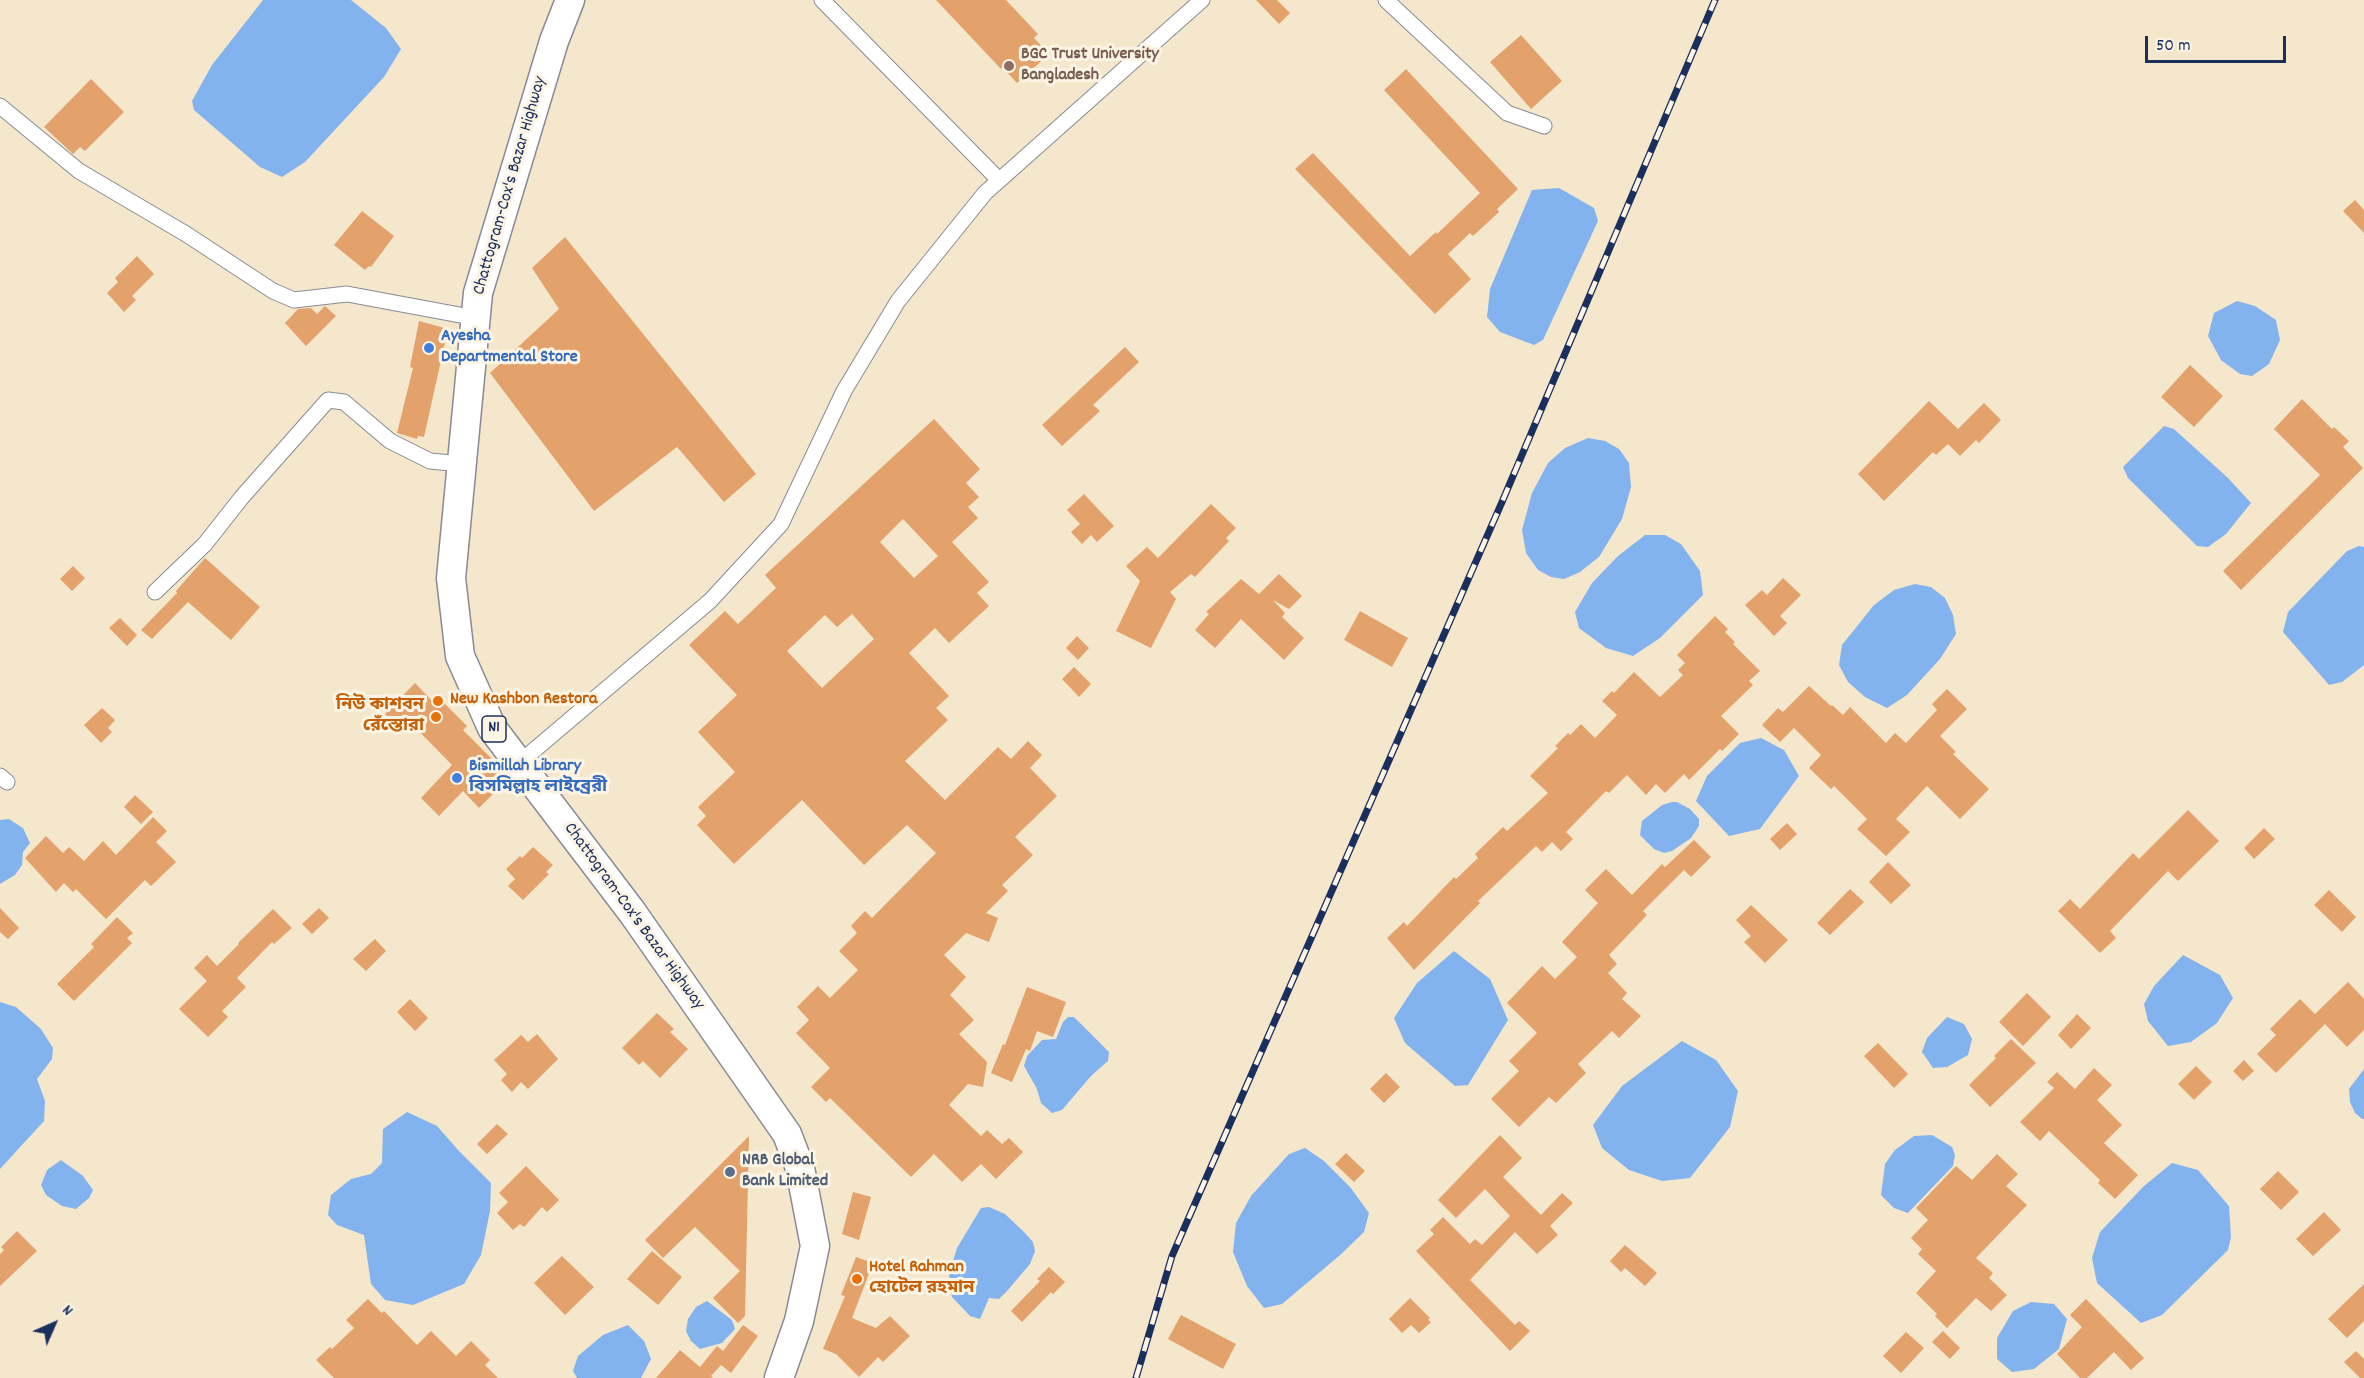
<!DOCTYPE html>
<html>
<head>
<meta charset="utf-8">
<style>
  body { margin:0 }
  #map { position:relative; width:2364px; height:1378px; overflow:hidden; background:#f4e7cc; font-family:Dekko,sans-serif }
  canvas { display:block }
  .north { position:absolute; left:24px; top:1294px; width:60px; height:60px; -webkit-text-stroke:4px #fcf5e5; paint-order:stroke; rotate:45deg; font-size:16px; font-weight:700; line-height:24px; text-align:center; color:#1b2f5e }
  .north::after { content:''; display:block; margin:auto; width:21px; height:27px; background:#1b2f5e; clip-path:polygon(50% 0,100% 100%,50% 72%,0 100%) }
  .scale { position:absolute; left:2145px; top:36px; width:141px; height:27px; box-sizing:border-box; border:3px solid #1b2f5e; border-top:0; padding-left:8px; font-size:18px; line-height:21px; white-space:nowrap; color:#1b2f5e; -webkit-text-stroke:4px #fcf5e5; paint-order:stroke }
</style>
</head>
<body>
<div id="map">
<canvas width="2364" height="1378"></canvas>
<div class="north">N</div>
<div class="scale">50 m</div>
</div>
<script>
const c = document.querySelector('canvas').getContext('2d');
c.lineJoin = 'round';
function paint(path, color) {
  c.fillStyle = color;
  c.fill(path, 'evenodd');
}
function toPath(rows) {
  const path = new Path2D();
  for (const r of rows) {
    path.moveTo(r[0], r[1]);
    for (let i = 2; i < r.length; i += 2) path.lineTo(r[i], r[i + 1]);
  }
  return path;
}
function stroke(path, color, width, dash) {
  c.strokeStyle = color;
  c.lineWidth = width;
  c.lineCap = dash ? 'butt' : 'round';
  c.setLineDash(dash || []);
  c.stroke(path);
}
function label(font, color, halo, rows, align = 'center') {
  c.font = font + ' Dekko,"Noto Sans Bengali",sans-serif';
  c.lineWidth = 6;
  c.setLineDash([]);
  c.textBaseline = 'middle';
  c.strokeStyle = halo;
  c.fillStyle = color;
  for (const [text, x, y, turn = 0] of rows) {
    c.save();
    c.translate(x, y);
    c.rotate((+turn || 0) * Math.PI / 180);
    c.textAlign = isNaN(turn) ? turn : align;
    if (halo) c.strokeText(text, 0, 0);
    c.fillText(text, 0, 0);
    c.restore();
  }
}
paint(toPath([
  [263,0,351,0,386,28,401,49,384,77,305,162,282,177,260,167,194,110,192,101,212,65],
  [1559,188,1594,208,1598,221,1543,340,1534,345,1500,332,1487,317,1490,289,1532,190],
  [2237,301,2255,306,2276,320,2280,340,2269,364,2252,376,2240,374,2221,360,2208,336,2214,313],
  [2164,426,2174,429,2228,478,2251,503,2226,534,2208,547,2197,546,2128,478,2123,467],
  [1588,438,1605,441,1619,449,1629,463,1631,487,1622,519,1599,557,1580,572,1564,579,1551,577,1538,570,1526,553,1522,530,1532,493,1548,463,1565,448],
  [1645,535,1665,535,1681,544,1700,571,1703,595,1660,638,1633,656,1606,648,1579,628,1575,612,1592,583,1618,556],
  [2359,546,2364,547,2364,665,2342,682,2329,685,2283,632,2288,612,2347,551],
  [1915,584,1931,587,1945,598,1953,615,1956,634,1940,659,1907,695,1887,708,1865,697,1848,682,1839,665,1842,645,1874,605,1894,590],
  [1761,738,1784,750,1799,776,1760,829,1729,836,1696,801,1707,776,1740,743],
  [1672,802,1677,802,1690,809,1699,819,1699,826,1691,838,1672,851,1664,853,1654,849,1640,835,1642,821,1662,805],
  [9,819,23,828,30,843,23,852,22,865,15,875,0,884,0,820],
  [1454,951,1490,979,1508,1020,1468,1085,1455,1086,1405,1043,1394,1018,1417,983],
  [2183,955,2220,975,2233,998,2217,1023,2191,1042,2168,1046,2148,1021,2144,1004,2154,986],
  [0,1002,16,1007,41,1029,53,1048,52,1059,37,1079,45,1101,44,1121,0,1169],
  [1068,1017,1074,1017,1109,1052,1108,1061,1091,1076,1062,1110,1052,1113,1041,1103,1037,1089,1024,1066,1027,1056,1042,1040,1056,1039,1063,1022],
  [1947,1017,1964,1024,1972,1039,1968,1055,1947,1067,1933,1068,1922,1052,1927,1038],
  [1682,1041,1716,1060,1738,1091,1730,1127,1690,1178,1662,1181,1629,1170,1602,1148,1593,1125,1622,1086],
  [2364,1069,2364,1119,2362,1119,2355,1113,2350,1102,2349,1089],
  [407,1112,437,1126,459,1151,491,1183,490,1211,481,1255,464,1284,413,1305,385,1300,371,1284,364,1235,337,1225,328,1215,331,1195,351,1179,371,1174,382,1163,383,1129],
  [1932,1135,1952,1147,1955,1155,1953,1166,1908,1213,1894,1208,1881,1195,1885,1164,1895,1150,1914,1136],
  [1305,1148,1324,1161,1350,1187,1369,1213,1364,1232,1339,1256,1282,1304,1264,1308,1247,1286,1233,1252,1236,1223,1251,1196,1289,1154],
  [61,1160,83,1176,93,1190,89,1198,76,1209,62,1206,46,1195,41,1185,47,1170],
  [2172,1163,2198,1170,2229,1206,2231,1237,2228,1250,2162,1315,2141,1323,2097,1283,2092,1258,2100,1232,2144,1186],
  [989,1207,1005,1214,1024,1232,1033,1242,1035,1251,1030,1264,1007,1291,999,1299,989,1298,980,1319,970,1316,952,1297,949,1274,957,1248,981,1208],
  [707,1301,732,1320,735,1329,722,1343,700,1349,691,1341,686,1331,688,1319,696,1307],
  [2031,1302,2054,1304,2067,1319,2059,1349,2034,1369,2012,1372,1997,1359,1997,1338,2013,1311],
  [628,1325,644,1341,651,1359,641,1378,577,1378,573,1371,578,1356,603,1335]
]), '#83b3ee');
paint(toPath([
  [936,0,1006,0,1038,34,1034,38,1049,54,1017,83,1002,67,1001,69],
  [1256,0,1277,0,1290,13,1279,24],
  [1521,35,1562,81,1531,109,1490,62],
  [1406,69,1518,189,1497,209,1499,212,1473,236,1470,233,1448,254,1471,279,1435,314,1295,169,1313,153,1410,256,1436,232,1437,234,1480,193,1384,90],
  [91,79,124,112,85,151,80,147,73,154,44,127],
  [2355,200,2364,210,2364,233,2343,211],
  [362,211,394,236,371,267,369,266,365,270,334,245],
  [565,237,756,474,724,502,677,447,594,511,490,373,559,309,532,268],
  [137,256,154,274,132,296,136,300,124,312,107,293,118,282,115,278],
  [325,306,336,316,306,346,285,323,298,309,311,308,317,314],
  [419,321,448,329,424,437,418,436,417,439,397,433,413,368,410,367],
  [1125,347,1139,362,1093,405,1100,411,1062,446,1042,425],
  [2190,365,2223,396,2194,427,2161,397],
  [2302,399,2332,429,2334,427,2349,441,2343,447,2363,468,2241,590,2223,571,2320,475,2274,429],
  [1929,401,1958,429,1984,403,2001,420,1979,443,1976,440,1960,456,1948,444,1936,455,1933,452,1884,501,1858,474],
  [934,419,980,469,966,483,979,497,968,507,978,518,952,542,989,582,977,593,989,606,949,643,935,628,909,653,949,696,936,708,948,720,905,761,945,800,998,747,1011,759,1028,741,1042,755,1030,768,1057,796,1015,837,1033,855,1002,885,1008,891,986,913,998,918,989,942,966,933,944,955,966,977,950,995,974,1020,959,1034,987,1062,983,1087,968,1084,949,1105,981,1136,987,1130,1002,1144,1009,1138,1023,1152,996,1179,981,1164,962,1182,934,1154,911,1177,830,1098,826,1102,811,1087,830,1068,796,1033,809,1020,797,1007,818,986,830,998,858,970,839,951,857,933,851,926,865,911,872,918,936,853,907,825,864,865,802,800,734,864,697,825,706,816,698,807,735,772,698,732,737,695,689,645,725,611,738,624,776,588,765,575],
  [903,519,938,556,914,578,880,542],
  [852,614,874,639,822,688,787,651,825,615,837,627],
  [1084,494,1114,526,1097,542,1091,535,1082,544,1071,532,1080,524,1067,510],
  [1211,504,1236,528,1226,538,1229,541,1195,577,1191,574,1170,592,1176,599,1151,648,1116,631,1140,581,1126,566,1147,547,1158,558],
  [205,558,260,607,231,640,188,602,152,639,141,630,177,593,176,591],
  [73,566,85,578,72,591,60,579],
  [1279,574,1302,596,1289,609,1273,600,1285,613,1282,617,1304,638,1284,660,1241,619,1215,648,1195,630,1209,614,1206,612,1241,579,1259,594],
  [1783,578,1801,595,1780,616,1787,623,1774,636,1745,605,1762,590,1767,595],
  [1360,611,1408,638,1392,667,1344,640],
  [1715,616,1728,629,1725,632,1735,642,1733,644,1760,671,1749,681,1753,685,1721,716,1739,734,1722,751,1720,749,1689,780,1684,774,1665,793,1656,784,1646,795,1627,775,1609,793,1606,791,1566,832,1573,839,1561,851,1552,842,1542,852,1536,846,1478,901,1480,903,1414,970,1387,938,1404,922,1407,926,1454,877,1456,879,1478,858,1475,854,1503,827,1507,831,1548,793,1530,776,1558,748,1555,746,1568,733,1570,735,1581,724,1595,738,1617,715,1602,701,1612,691,1614,693,1634,672,1660,697,1683,675,1678,670,1685,663,1677,655],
  [120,618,137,635,127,646,109,628],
  [1077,636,1089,648,1078,660,1066,648],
  [1074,667,1091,684,1079,697,1062,679],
  [415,683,438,707,443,702,467,726,463,730,501,768,489,782,497,790,479,808,463,791,439,816,421,798,452,765,408,720,399,728,385,714],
  [1809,686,1831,706,1832,705,1843,715,1850,707,1886,743,1895,733,1906,743,1937,710,1932,704,1947,689,1967,709,1940,736,1956,752,1953,754,1989,789,1960,819,1927,786,1896,819,1910,832,1886,856,1857,829,1867,819,1834,786,1831,789,1809,768,1821,755,1794,728,1780,742,1762,725,1778,708,1783,712],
  [102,708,115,720,108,728,112,732,101,743,84,725],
  [135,795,153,812,141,824,124,807],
  [2188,810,2219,841,2178,881,2168,871,2110,931,2116,938,2100,953,2058,911,2070,899,2080,909,2133,853,2139,859],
  [153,817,167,831,156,842,176,862,151,886,145,880,106,919,76,889,73,892,64,883,56,892,25,858,46,836,63,853,69,847,84,861,103,841,116,855],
  [1787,823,1797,834,1780,850,1770,839],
  [2264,828,2275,839,2254,859,2244,848],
  [1694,840,1711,857,1691,877,1684,870,1643,911,1647,915,1609,955,1617,964,1608,973,1627,993,1622,999,1641,1016,1619,1038,1612,1031,1578,1064,1586,1073,1556,1103,1549,1097,1519,1127,1491,1099,1519,1071,1509,1061,1537,1033,1507,1003,1542,966,1555,979,1577,957,1562,942,1598,903,1585,890,1606,869,1632,895,1662,864,1665,867],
  [533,847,553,865,546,872,549,874,523,900,508,886,515,879,506,869,520,856,522,858],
  [1888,862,1911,885,1891,904,1869,882],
  [1850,889,1864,902,1830,935,1817,923],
  [2329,890,2356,917,2342,932,2314,905],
  [1751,905,1788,940,1765,963,1744,942,1751,936,1736,920],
  [0,908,19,928,8,939,0,932],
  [319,908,329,918,312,934,302,924],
  [273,909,292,928,274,944,272,942,237,978,246,987,222,1011,228,1017,208,1037,179,1009,207,981,194,968,207,955,217,966,239,944,238,943],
  [117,917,133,933,127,938,132,943,74,1001,57,984,94,947,91,944],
  [375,939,386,951,366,971,353,959],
  [2348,982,2364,999,2364,1030,2347,1047,2325,1024,2276,1073,2257,1054,2276,1035,2270,1029,2300,999,2315,1014],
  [1027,987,1066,1002,1053,1037,1037,1031,1030,1051,1026,1049,1012,1082,991,1073,1003,1044,1005,1045],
  [2027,993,2051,1017,2023,1046,1999,1022],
  [410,999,428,1018,415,1031,397,1012],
  [657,1013,674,1029,670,1032,688,1049,660,1078,643,1061,639,1065,622,1048],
  [2077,1014,2091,1028,2071,1049,2058,1035],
  [537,1034,558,1059,528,1089,521,1082,512,1092,501,1080,507,1074,494,1060,521,1035,528,1042],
  [2011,1039,2036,1063,1990,1107,1969,1085,1996,1058,1994,1056],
  [1878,1043,1908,1074,1894,1088,1864,1056],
  [2244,1060,2254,1071,2243,1081,2233,1071],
  [2196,1066,2212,1082,2194,1100,2178,1084],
  [2094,1068,2112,1085,2097,1100,2122,1125,2104,1143,2138,1175,2115,1199,2098,1183,2100,1180,2049,1131,2040,1141,2020,1122,2054,1088,2047,1082,2057,1072,2075,1089],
  [1386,1073,1400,1087,1384,1103,1370,1089],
  [497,1124,508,1134,487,1154,477,1144],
  [1500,1135,1522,1158,1503,1177,1541,1215,1562,1193,1573,1203,1550,1226,1558,1235,1537,1254,1515,1232,1470,1280,1515,1325,1519,1321,1530,1331,1510,1351,1416,1251,1434,1234,1430,1230,1443,1217,1470,1244,1475,1239,1482,1245,1510,1216,1485,1189,1456,1218,1438,1200],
  [749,1136,745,1316,738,1323,713,1298,740,1271,695,1227,663,1258,645,1240],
  [1346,1153,1365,1171,1354,1182,1335,1164],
  [1997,1154,2018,1174,2006,1186,2027,1205,1976,1258,1993,1273,1989,1278,2007,1295,1991,1311,1976,1298,1947,1328,1935,1316,1937,1314,1916,1293,1936,1271,1918,1254,1922,1249,1911,1238,1928,1220,1916,1208,1956,1166,1972,1180],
  [526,1166,559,1200,547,1212,542,1207,524,1227,520,1224,513,1230,497,1213,508,1202,499,1193],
  [2278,1171,2299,1192,2281,1210,2260,1189],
  [853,1192,871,1197,859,1240,842,1234],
  [2324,1212,2341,1230,2313,1256,2296,1239],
  [17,1231,37,1251,0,1286,0,1254,4,1250,1,1247],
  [1625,1245,1657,1273,1645,1286,1625,1268,1621,1272,1610,1261],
  [652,1251,682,1277,658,1305,627,1279],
  [562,1256,594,1287,565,1315,534,1283],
  [856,1257,873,1263,852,1318,876,1328,890,1316,910,1336,883,1362,878,1357,859,1377,836,1354,823,1349,845,1296,841,1295],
  [1049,1267,1065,1282,1053,1294,1051,1292,1022,1322,1011,1311,1040,1281,1037,1279],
  [2364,1284,2364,1321,2347,1338,2328,1319],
  [1410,1298,1430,1318,1428,1320,1431,1322,1419,1333,1411,1325,1402,1333,1389,1319],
  [368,1299,382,1313,384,1311,417,1345,431,1331,456,1356,471,1341,490,1360,485,1365,498,1378,334,1378,316,1360,330,1347,332,1349,354,1328,346,1320],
  [2086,1299,2144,1358,2131,1370,2114,1352,2087,1378,2080,1378,2057,1354,2082,1327,2070,1315],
  [1181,1315,1236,1344,1223,1369,1168,1339],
  [743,1325,758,1336,731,1373,721,1365,711,1376,713,1378,656,1378,680,1350,700,1367,717,1346,723,1351],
  [1943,1331,1960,1348,1950,1359,1932,1342],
  [1906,1332,1924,1348,1901,1373,1883,1356],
  [2356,1351,2364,1359,2364,1378,2360,1378,2344,1362]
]), '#e3a26c');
const street = toPath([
  [822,0,999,180],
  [1386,0,1507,113,1544,126],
  [0,106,79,171,186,234,273,291,294,300,347,294,476,318],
  [155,592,205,544,242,497,328,400,344,402,390,441,430,461,462,464],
  [519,763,710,601,781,524,844,391,898,301,985,193,1202,0],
  [0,776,7,782]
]);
const highway = toPath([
  [570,0,554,41,478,293,451,578,460,656,492,728,632,912,787,1134,800,1168,815,1246,799,1321,779,1378]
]);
stroke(street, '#888b95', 17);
stroke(highway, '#888b95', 31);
stroke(street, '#fff', 15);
stroke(highway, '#fff', 28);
const rail = toPath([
  [1136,1378,1172,1256,1502,502,1715,0]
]);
stroke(rail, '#1b2f5e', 7);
stroke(rail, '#fcf5e5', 4.5, [14]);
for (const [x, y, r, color] of [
  [1009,66,6,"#8d6e63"],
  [429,348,6,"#3f7fe0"],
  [438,701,6,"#e8710a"],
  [436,717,6,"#e8710a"],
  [457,778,6,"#3f7fe0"],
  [730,1172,6,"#5c6f8a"],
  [857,1279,6,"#e8710a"]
]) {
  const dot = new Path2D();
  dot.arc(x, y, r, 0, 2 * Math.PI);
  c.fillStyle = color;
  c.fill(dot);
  stroke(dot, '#fcf5e5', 2);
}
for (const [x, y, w] of [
  [494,729,24]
]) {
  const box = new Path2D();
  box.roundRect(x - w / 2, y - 13, w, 26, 4.5);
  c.fillStyle = '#fcf5e5';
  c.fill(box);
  stroke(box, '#1b2f5e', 1.5);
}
label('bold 16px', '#1b2f5e', null, [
  ["N1",494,729]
]);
label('bold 18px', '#785e54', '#fcf5e5', [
  ["BGC Trust University",1021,56],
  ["Bangladesh",1021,77]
], 'left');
label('18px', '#1b2f5e', '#fcf5e5', [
  ["Chattogram-Cox's Bazar Highway",511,186,-74],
  ["Chattogram-Cox's Bazar Highway",633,917,54]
]);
label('bold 18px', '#366cbe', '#fcf5e5', [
  ["Ayesha",441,338],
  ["Departmental Store",441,359],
  ["Bismillah Library",469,768],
  ["বিসমিল্লাহ লাইব্রেরী",469,789]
], 'left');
label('bold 18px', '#c56008', '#fcf5e5', [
  ["New Kashbon Restora",450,701],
  ["নিউ কাশবন",424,707,"right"],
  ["রেঁস্তোরা",424,728,"right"],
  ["Hotel Rahman",869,1269],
  ["হোটেল রহমান",869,1290]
], 'left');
label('bold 18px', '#4e5e75', '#fcf5e5', [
  ["NRB Global",742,1162],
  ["Bank Limited",742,1183]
], 'left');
</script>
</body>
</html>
